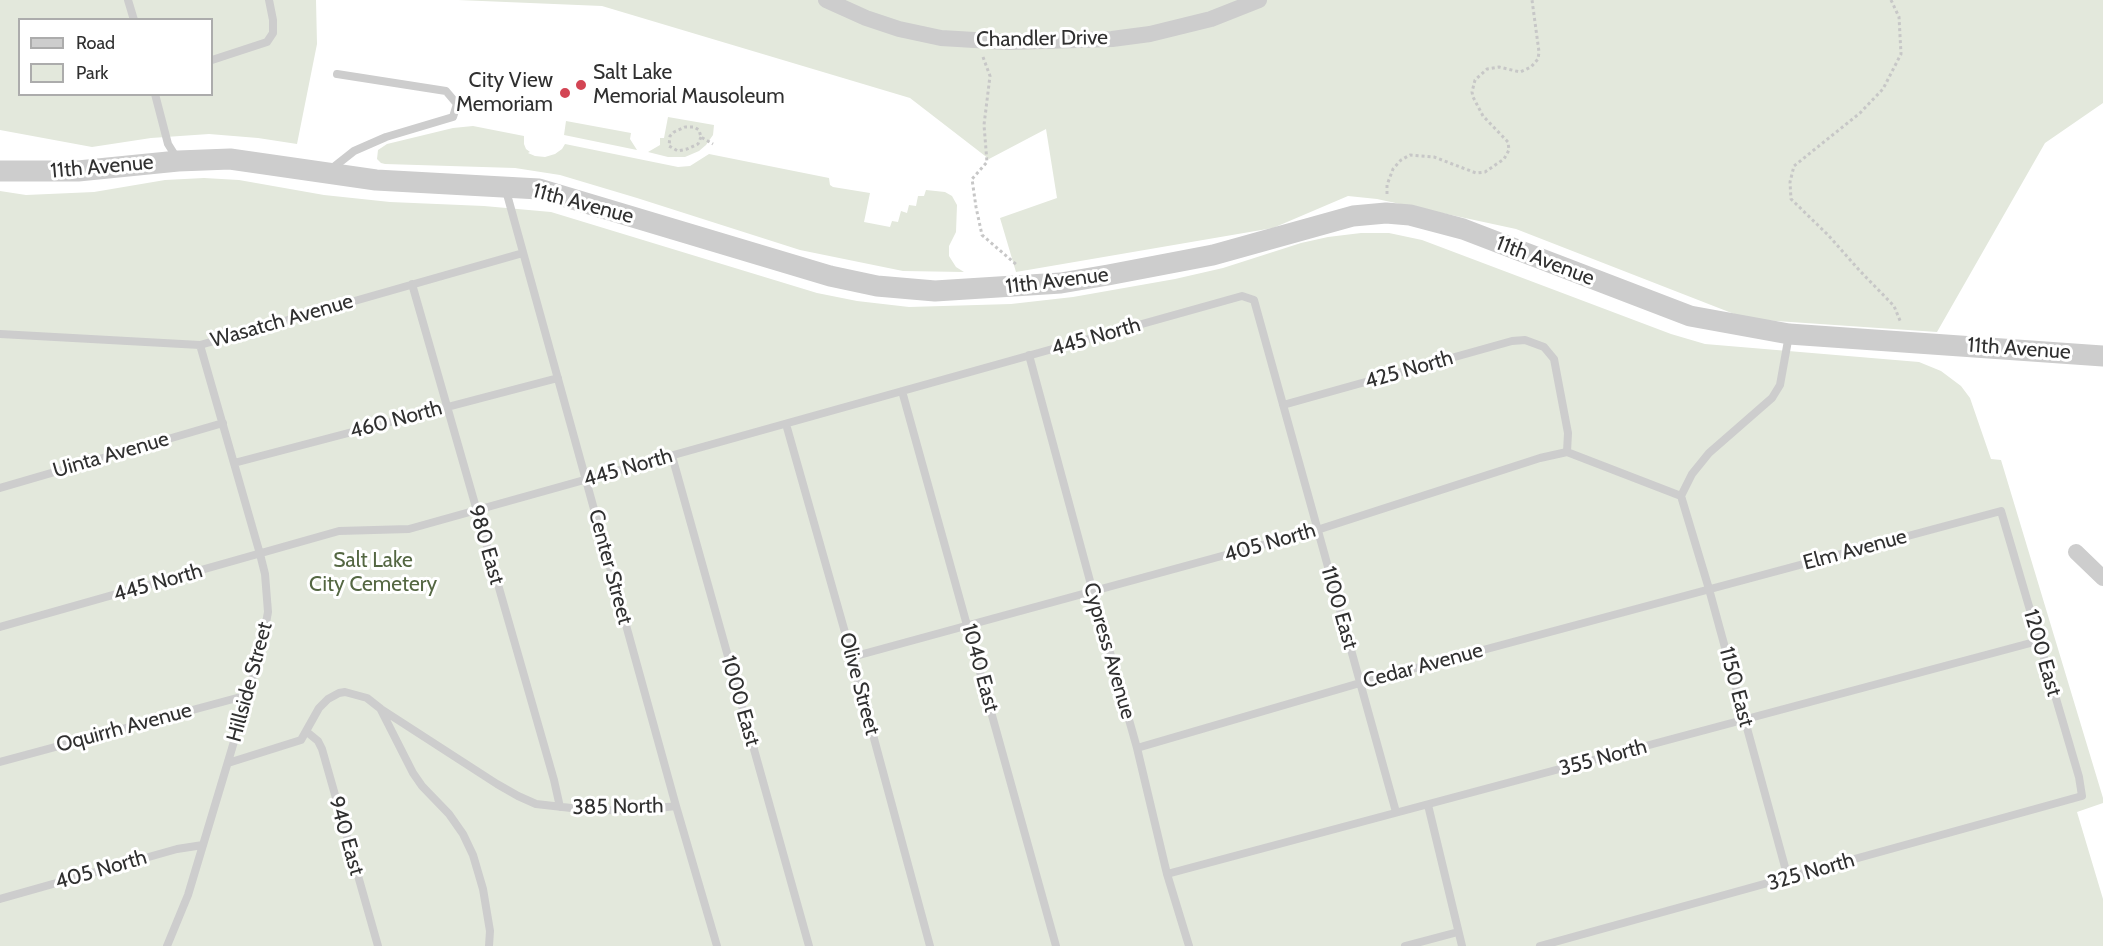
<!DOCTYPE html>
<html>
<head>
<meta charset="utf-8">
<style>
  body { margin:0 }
  #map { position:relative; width:2103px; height:946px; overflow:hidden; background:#fff; font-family:Cabin,sans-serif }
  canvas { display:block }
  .legend { position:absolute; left:18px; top:18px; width:195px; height:78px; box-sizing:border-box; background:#fff; border:2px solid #acacac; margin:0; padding:8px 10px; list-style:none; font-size:18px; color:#303030 }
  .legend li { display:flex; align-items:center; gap:12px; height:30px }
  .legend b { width:30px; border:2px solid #acacac }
</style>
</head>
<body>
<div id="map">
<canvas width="2103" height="946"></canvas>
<ul class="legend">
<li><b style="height:8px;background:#cdcdcd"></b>Road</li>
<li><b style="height:16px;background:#e3e8dc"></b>Park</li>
</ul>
</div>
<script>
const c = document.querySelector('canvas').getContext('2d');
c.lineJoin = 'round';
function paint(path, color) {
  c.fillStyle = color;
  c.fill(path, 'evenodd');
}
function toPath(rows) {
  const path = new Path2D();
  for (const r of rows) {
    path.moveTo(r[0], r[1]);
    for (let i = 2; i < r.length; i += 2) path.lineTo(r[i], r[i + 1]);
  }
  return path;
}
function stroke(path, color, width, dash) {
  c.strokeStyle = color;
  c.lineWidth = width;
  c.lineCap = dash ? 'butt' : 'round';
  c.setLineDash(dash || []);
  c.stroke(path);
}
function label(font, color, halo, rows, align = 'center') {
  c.font = font + ' Cabin,sans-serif';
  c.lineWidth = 6;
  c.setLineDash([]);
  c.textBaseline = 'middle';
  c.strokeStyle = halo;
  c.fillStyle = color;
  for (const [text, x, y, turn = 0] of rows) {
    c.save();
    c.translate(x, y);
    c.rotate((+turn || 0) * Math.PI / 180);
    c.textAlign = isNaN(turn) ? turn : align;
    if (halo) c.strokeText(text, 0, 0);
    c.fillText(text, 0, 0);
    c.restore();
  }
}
paint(toPath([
  [0,0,316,0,317,44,297,144,258,138,209,134,151,138,92,147,0,130],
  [20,20,212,20,212,94,20,94],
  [458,0,2103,0,2103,103,2045,143,1937,332,1747,319,1516,229,1377,199,1348,196,1273,228,1016,272,1000,218,1057,198,1046,129,989,159,910,98,602,6],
  [668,117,714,125,713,135,706,145,699,151,685,157,668,157,648,152,660,145,660,138,664,138],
  [566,121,631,133,630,139,637,150,564,135],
  [473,126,524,136,524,144,526,149,530,152,528,153,535,156,545,157,555,154,562,149,565,144,678,167,690,166,709,154,829,178,830,185,833,187,870,193,864,222,890,227,892,221,898,222,901,211,907,213,909,205,916,206,918,196,924,196,926,190,945,192,952,196,957,205,956,232,949,246,949,256,956,267,964,272,903,271,800,250,637,198,560,175,515,168,385,164,381,163,377,159,378,150,387,144,453,128],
  [204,178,239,180,324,195,390,202,484,206,551,212,817,293,857,301,909,307,1011,304,1073,297,1175,279,1223,268,1301,243,1328,237,1361,233,1389,233,1422,240,1671,334,1705,344,1919,362,1941,371,1961,386,1970,398,1991,459,2001,460,2103,798,2103,803,2077,812,2103,899,2103,946,0,946,0,191,26,195,94,192,165,180]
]), '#e3e8dc');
stroke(toPath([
  [1891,0,1899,17,1901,54,1883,89,1860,113,1794,166,1790,182,1791,199,1828,235,1860,271,1894,306,1901,323],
  [983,57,990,76,984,125,987,162,972,179,976,207,982,235,1018,266],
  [701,137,698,144,687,149,678,151,669,146,670,136,674,132,685,127,694,127,699,130,701,137,713,144],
  [1387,194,1387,185,1393,169,1401,160,1410,155,1434,157,1476,173,1485,172,1504,159,1509,150,1508,142,1483,116,1473,97,1472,92,1475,80,1487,69,1499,67,1520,72,1531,67,1538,59,1539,52,1532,0]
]), '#c7c7c7', 3, [3, 3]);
stroke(toPath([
  [128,0,134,20],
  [212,60,267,42,273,33,273,20,269,0],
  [155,94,168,144,178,160],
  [330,170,354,151,386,137,453,117,457,104,446,91,337,74],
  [505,187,676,806,717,946],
  [412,284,554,780,560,807],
  [0,334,200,345,523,253],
  [1029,355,1093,592,1137,748,1167,874,1189,946],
  [902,391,1056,946],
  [1283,405,1512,341,1525,340,1544,347,1554,359,1568,433,1567,452],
  [786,424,852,657,930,946],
  [672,456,809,946],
  [234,463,558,378],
  [0,488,223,423],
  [1681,496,1709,589,1788,878],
  [1681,496,1692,474,1709,453,1772,398,1780,385,1789,335],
  [0,627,339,531,409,529,1242,296,1254,300,1396,812],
  [852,657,1317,530,1540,458,1567,452,1681,496],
  [381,710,413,773,422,786,449,814,463,834,473,855,483,889,490,931,489,946],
  [307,732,318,741,322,749,378,946],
  [1137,748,1360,683,2001,511,2079,777,2082,796,1540,946],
  [0,762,248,695],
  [228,763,301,740,319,708,328,699,339,693,345,692,367,698,381,709,497,784,518,796,536,804,580,809,631,811,676,806],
  [1428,805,1462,946],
  [1167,874,2038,641],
  [0,899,177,849,203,845],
  [167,946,188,895,248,695,264,634,268,612,265,574,260,554,200,345],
  [1405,946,1458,932]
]), '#cdcdcd', 8);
stroke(toPath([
  [826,0,866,18,899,29,941,38,1008,42,1112,39,1150,34,1211,19,1259,0],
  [2076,552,2103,578]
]), '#cdcdcd', 16);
stroke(toPath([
  [0,171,78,171,178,161,230,159,376,180,539,189,830,276,877,286,935,291,1061,283,1108,275,1213,255,1353,216,1386,213,1410,215,1463,229,1690,316,1789,334,2103,356]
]), '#cdcdcd', 21);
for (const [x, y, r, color] of [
  [581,85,6,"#d34554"],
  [565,93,6,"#d34554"]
]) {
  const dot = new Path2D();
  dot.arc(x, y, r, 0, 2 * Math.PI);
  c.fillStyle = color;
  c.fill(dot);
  stroke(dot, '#fff', 2);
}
label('21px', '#303030', '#fff', [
  ["Chandler Drive",1042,39,-1],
  ["11th Avenue",102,167,-5],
  ["11th Avenue",583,204,15],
  ["11th Avenue",1545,261,21],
  ["11th Avenue",1057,281,-7],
  ["Wasatch Avenue",282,321,-16],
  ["445 North",1096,337,-16],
  ["11th Avenue",2019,349,4],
  ["425 North",1409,370,-16],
  ["460 North",396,420,-15],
  ["Uinta Avenue",111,455,-16],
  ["445 North",628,468,-16],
  ["405 North",1270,543,-16],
  ["980 East",486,545,74],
  ["Elm Avenue",1855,550,-15],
  ["Center Street",610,567,75],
  ["445 North",158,583,-16],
  ["1100 East",1339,608,74],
  ["Cypress Avenue",1109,651,74],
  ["1200 East",2042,653,74],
  ["Cedar Avenue",1423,666,-15],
  ["1040 East",980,668,75],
  ["Hillside Street",250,682,-75],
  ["Olive Street",859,684,75],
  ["1150 East",1736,687,75],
  ["1000 East",740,701,74],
  ["Oquirrh Avenue",124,728,-15],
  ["355 North",1603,758,-15],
  ["385 North",618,807,-1],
  ["940 East",346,836,74],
  ["405 North",101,870,-16],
  ["325 North",1811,872,-16]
]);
label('21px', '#303030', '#fff', [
  ["Salt Lake",593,73],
  ["Memorial Mausoleum",593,97],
  ["City View",553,81,"right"],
  ["Memoriam",553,105,"right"]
], 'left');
label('21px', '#546742', '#fff', [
  ["Salt Lake",373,561],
  ["City Cemetery",373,585]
]);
</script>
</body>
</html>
